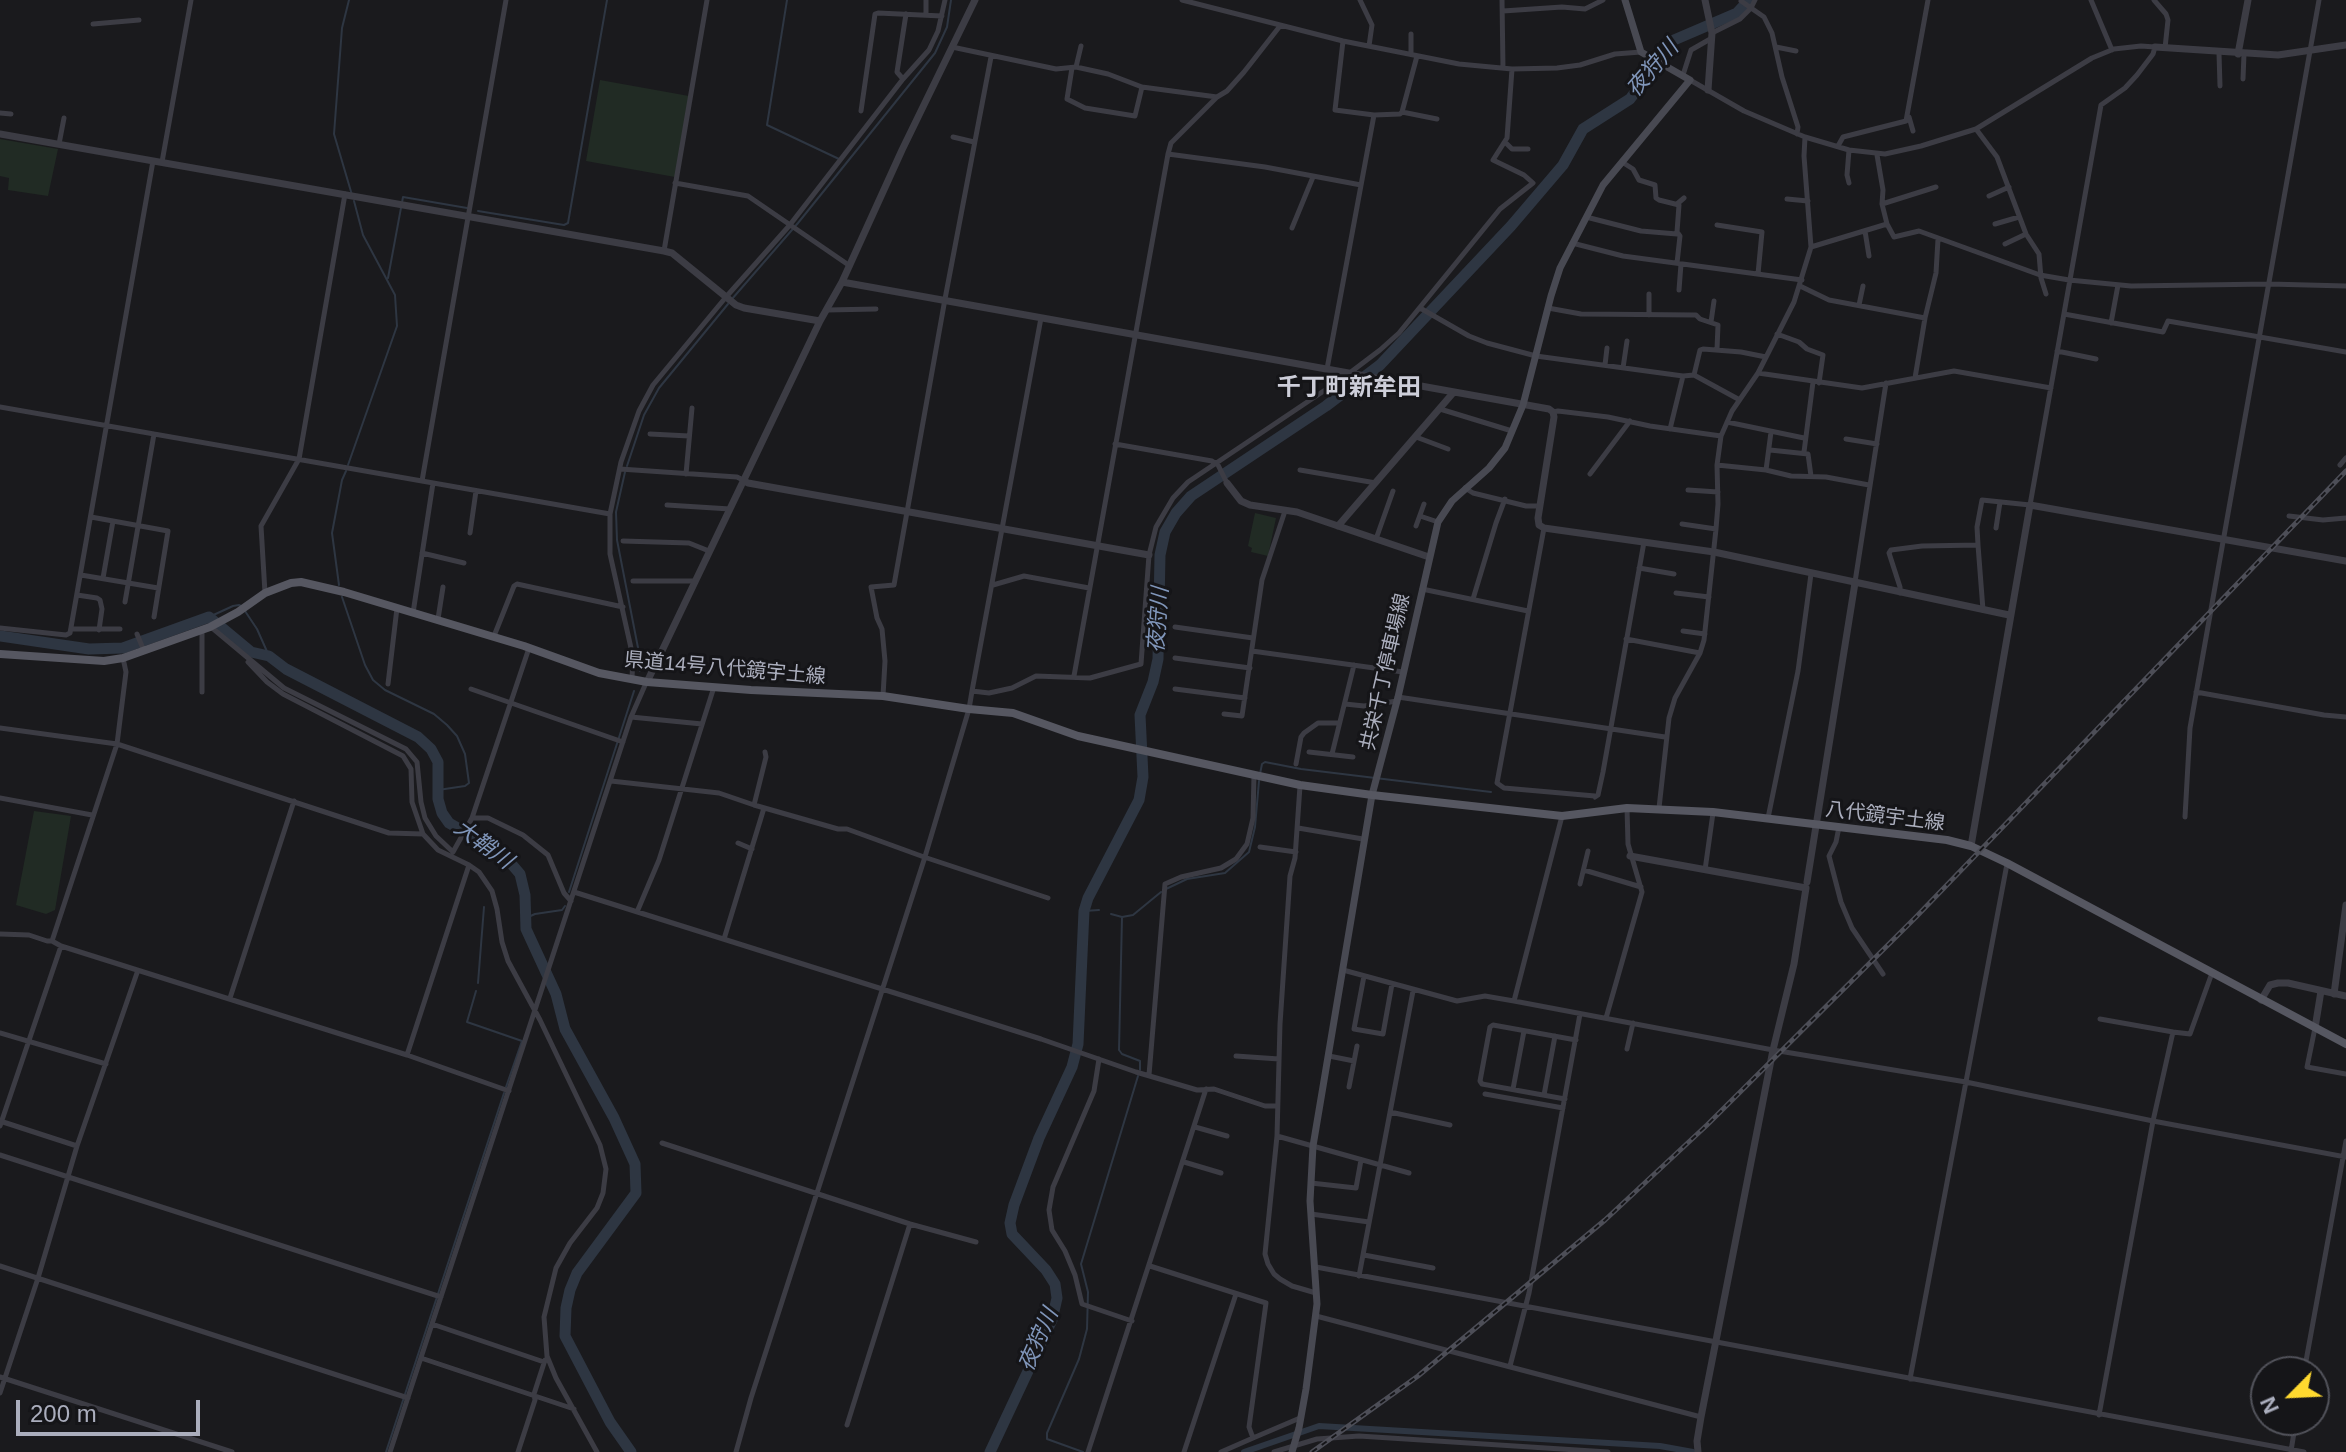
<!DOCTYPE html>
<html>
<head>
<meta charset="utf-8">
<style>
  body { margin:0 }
  #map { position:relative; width:2346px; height:1452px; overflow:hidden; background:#1a1a1d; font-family:Helvetica,sans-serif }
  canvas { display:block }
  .north { position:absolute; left:2250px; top:1356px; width:80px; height:80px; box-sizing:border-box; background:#151518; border:2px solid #51525a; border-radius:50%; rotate:246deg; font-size:22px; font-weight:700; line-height:32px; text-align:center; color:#abaebd }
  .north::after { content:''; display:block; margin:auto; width:28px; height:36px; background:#ffd92f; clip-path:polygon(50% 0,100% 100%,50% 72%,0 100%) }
  .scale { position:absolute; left:16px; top:1400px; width:184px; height:36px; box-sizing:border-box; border:4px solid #abaebd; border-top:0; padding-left:10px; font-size:24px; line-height:28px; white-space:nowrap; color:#abaebd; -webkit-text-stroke:6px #151518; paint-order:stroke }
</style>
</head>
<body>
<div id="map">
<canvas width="2346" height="1452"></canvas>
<div class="north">N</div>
<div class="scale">200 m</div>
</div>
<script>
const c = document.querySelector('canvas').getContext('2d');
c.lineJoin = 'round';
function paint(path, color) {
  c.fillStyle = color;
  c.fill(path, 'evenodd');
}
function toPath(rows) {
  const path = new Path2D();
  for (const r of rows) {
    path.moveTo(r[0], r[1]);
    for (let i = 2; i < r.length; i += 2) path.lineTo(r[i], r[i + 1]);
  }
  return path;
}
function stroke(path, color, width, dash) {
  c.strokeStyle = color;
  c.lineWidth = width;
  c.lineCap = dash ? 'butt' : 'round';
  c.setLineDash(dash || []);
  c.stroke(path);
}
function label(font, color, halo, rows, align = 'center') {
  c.font = font + ' Helvetica,"Noto Sans JP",sans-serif';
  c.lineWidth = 6;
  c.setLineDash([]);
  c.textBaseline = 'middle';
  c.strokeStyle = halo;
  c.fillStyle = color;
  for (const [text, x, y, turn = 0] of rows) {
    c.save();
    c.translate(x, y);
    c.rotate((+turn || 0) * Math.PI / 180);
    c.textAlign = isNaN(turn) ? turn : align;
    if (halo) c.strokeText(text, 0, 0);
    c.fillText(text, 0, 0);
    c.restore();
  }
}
paint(toPath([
  [600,80,689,96,675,177,586,161],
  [0,139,58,149,48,196,8,190,9,178,0,176],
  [1255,513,1276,518,1268,556,1251,552,1252,548,1248,546],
  [34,811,71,816,55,910,46,914,16,905]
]), '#212b24');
stroke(toPath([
  [349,0,342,28,334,134,352,195],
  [787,0,767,125,839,159],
  [478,211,564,225,568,223,607,0],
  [388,278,403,197,467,208],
  [732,299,798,223,935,53,947,27,951,0],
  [348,465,397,326,395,295,363,235,354,201],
  [627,466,644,415,659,388,728,304],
  [625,472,616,512,617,540,640,658,640,671],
  [339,585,332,533,342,480,346,471],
  [342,597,365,665,373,680,385,690,434,714,447,725,457,736,465,754,469,783,465,786,438,790],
  [245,611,257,629,269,656],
  [209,617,233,606,239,605,241,606],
  [1260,774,1262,764,1265,762,1301,769,1491,792],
  [1166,889,1187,879,1225,873,1249,852,1255,827,1259,781],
  [569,892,634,691],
  [1084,911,1099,910],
  [1111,914,1122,917,1133,915,1161,892],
  [1122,917,1119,1050,1122,1054,1140,1061,1140,1070],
  [526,918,535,914,562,910,565,906],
  [478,983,484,907],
  [476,991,467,1022,522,1041,506,1087],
  [386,1452,504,1093],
  [1083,1452,1047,1439,1047,1433,1079,1359,1087,1329,1088,1292,1081,1264,1138,1076]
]), '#2e3642', 2);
stroke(toPath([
  [1244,1452,1319,1426,1660,1446,1693,1452]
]), '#2e3642', 6);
stroke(toPath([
  [0,636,89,649,123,648,209,617,251,652,269,656,286,669,418,737,431,749,438,762,438,799,442,813,449,823,503,854,520,874,525,895,526,929,556,994,565,1029,614,1118,635,1164,636,1193,577,1273,570,1290,566,1308,565,1336,610,1422,631,1452],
  [990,1452,1052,1320,1057,1298,1055,1284,1046,1270,1012,1234,1010,1223,1014,1205,1039,1138,1072,1067,1078,1044,1084,911,1088,898,1139,800,1143,777,1140,715,1153,682,1158,659,1160,555,1165,532,1176,513,1191,496,1326,406,1380,365,1511,226,1563,165,1583,129,1630,99,1674,40,1737,13,1749,0]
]), '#2e3642', 11);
stroke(toPath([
  [1182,0,1343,41,1459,64,1512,69,1557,68,1580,65,1615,54,1641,52],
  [1360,0,1372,25,1369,46],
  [1502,0,1503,68],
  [2091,0,2112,50],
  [2154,0,2166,14,2168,20,2165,48],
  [1741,1,1764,17,1772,33,1782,77,1798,127,1797,134],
  [1503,11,1562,7,1585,9,1603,0],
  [926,15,926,0],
  [93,24,139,20],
  [1712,33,1740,19,1751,8,1755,0],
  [1343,41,1335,110,1374,115],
  [952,47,1056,69,1076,67,1108,74,1142,87,1217,97,1227,91,1244,72,1280,26],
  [1776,47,1796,51],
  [2219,53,2220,86],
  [1411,54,1411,34],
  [1076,67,1081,46],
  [1072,68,1067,99,1085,108,1135,116,1142,87],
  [1683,75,1691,50,1712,38],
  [903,79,897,72,906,14],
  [2243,79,2244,54],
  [1690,80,1744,111,1805,137,1849,150,1885,154,1921,146,1976,129,2092,58,2114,49,2141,46,2155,47,2153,54,2137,75,2125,88,2101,105,2030,505,1982,500,1977,527,1978,545],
  [861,111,875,14,878,13,942,16],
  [1402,112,1437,119],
  [0,113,11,114],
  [1909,117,1913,131],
  [1976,129,1997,157,2026,234,2039,254,2041,278,2046,294],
  [953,137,974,142],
  [1505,142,1512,149,1528,149],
  [59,144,64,118],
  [1838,146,1843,137,1906,121,1928,0],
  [1168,154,1265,167,1361,185],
  [1877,155,1883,190,1882,204,1887,224],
  [162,162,191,0],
  [1622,162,1633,169,1639,180,1655,185,1656,198,1659,200,1679,205,1677,232,1680,236,1677,263],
  [675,183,748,196,850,266],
  [1849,183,1847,175,1849,150],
  [1989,196,2009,187],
  [1787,199,1808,201],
  [1677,204,1684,198],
  [1882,204,1936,187],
  [1586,217,1641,231,1677,234],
  [1995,224,2019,217],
  [1717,225,1762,232,1758,274],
  [1292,228,1313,177],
  [1865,231,1869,256],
  [1572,243,1623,256,1802,280],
  [2005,244,2026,234],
  [1811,247,1887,224,1894,237,1919,231,2040,275,2069,280,2131,286,2269,284,2346,286],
  [664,251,707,0],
  [1800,286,1829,300,1925,318],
  [1679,290,1681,264],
  [1859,305,1863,286],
  [1420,308,1469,336,1487,343,1536,356,1683,376,1694,375,1738,399],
  [1548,308,1581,314,1696,315,1700,319,1718,325,1717,349],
  [827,310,876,309],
  [2064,314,2163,332,2168,321,2346,352],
  [1649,315,1649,294],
  [1711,322,1714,301],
  [2111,323,2118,285],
  [1777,334,1799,342,1807,349,1823,355,1819,383],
  [2057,351,2096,359],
  [1605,365,1607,348],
  [1623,368,1627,341],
  [1327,369,1374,115,1400,114,1402,112,1417,56],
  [1758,373,1862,388,1954,371,2051,388],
  [1694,375,1700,350,1703,349,1741,352,1766,357],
  [1915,378,1925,318,1936,273,1938,239],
  [0,407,610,514],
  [1440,409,1512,431],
  [1553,412,1558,411,1608,417,1650,426,1721,436],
  [1727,422,1804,438],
  [1670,429,1683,376],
  [650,434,689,436],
  [1416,437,1448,449],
  [1846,439,1877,444],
  [1115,444,1212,461,1218,465,1227,483],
  [1770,450,1808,454,1811,476],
  [1804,452,1813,382],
  [1717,465,1766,470,1791,476,1826,477,1869,485],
  [2340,465,2346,458],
  [620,469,737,477,743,480],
  [1300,470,1376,483],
  [1766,470,1771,432],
  [686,474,692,408],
  [1590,474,1630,421],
  [422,481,506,0],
  [1465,488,1473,493,1526,506,1540,506],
  [1688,490,1718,492],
  [667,505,730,509],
  [1420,516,1438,522],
  [2289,516,2323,520,2346,518],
  [91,517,168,531,154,617],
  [1682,524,1716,529],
  [1416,526,1424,504],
  [1544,528,1497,783,1504,788,1595,796],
  [1996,528,2000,502],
  [470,533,476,491],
  [1376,539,1393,491],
  [623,541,689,543,709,551],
  [422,553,464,563],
  [1639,568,1674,574],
  [81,575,158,588],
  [103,578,113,521],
  [633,581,695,581],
  [1855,582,1886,383],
  [993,585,1024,576,1089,588],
  [1422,589,1528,611],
  [265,593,261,526,299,459,345,194],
  [1676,593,1709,597],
  [1900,593,1900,587,1889,553,1891,550,1922,546,1978,545,1983,610],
  [77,595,97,598,100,600,102,609,99,630],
  [1473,599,1496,523,1505,499],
  [125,602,154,434],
  [413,613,433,483],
  [438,619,443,587],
  [211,627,284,688,406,749,417,762,421,802,425,818,436,836,453,852],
  [1175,627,1253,638],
  [0,628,66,635,70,633,153,161],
  [72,629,120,629],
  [200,631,202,634,202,692],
  [1683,631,1705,634],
  [137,634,144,651],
  [494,636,514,586,517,584,623,607],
  [1626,639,1700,653],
  [1252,651,1403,672],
  [1175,658,1250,668],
  [248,662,267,682,283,694,403,756,411,769,412,802,423,834],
  [1074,676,1168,154,1171,143,1217,97],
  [632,678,633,657,610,554,610,514,621,462,639,411,653,385,726,297,789,226,903,79,929,50,938,31,945,0],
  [388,684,397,608],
  [471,689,623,742],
  [1175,689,1245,698],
  [972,691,1041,318],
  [2196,692,2324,715,2346,717],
  [883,696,885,661,882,629,877,618,871,587,894,585,945,299,991,57],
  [1398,697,1665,737],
  [1345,704,1364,706,1397,701],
  [1224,714,1242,716,1262,580,1285,511],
  [631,717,702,724],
  [0,728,117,744,389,833,423,834,438,850,469,865,407,1055],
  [765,752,766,757,754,805,838,829,847,829,924,857,1048,898],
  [1309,752,1353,757],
  [1332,754,1354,665],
  [1296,764,1301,737,1304,733,1318,723,1338,723],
  [611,781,719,793,754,805],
  [1300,786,1295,858,1290,876,1280,1024,1277,1136,1265,1254,1268,1264,1274,1274,1280,1279,1292,1286,1316,1293],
  [1595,797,1598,795,1603,772,1644,542],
  [0,798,92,815],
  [1659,808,1669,718,1675,698,1700,653,1704,640,1716,529,1718,504,1717,465,1721,436,1732,411,1758,373,1794,302,1811,247,1804,156,1805,137],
  [2185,817,2190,728,2319,0],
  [472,818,488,818,523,835,548,855,564,893,571,901],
  [1768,818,1798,671,1811,574],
  [1839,827,1836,842,1829,856,1841,902,1852,928,1883,974],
  [1298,828,1363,839],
  [738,843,752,849],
  [1260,847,1296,852],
  [453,852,472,818,529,648],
  [469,865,479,872,492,891,497,909,502,942,508,961,540,1020,600,1145,606,1169,603,1193,597,1208,570,1243,556,1268,544,1317,547,1356,556,1378,597,1452],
  [1584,870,1641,887],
  [1705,870,1713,813],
  [1580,884,1588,851],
  [574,892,1041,1039,1136,1072,1197,1090,1214,1089,1265,1106,1276,1106],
  [637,912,659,860,714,687],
  [0,934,29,935,47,941,52,941,61,946,407,1055,509,1091],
  [724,939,764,808],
  [52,941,117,744,126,672,123,658],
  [1343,970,1457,1001,1485,996,1514,1001,1773,1050,1966,1082,2153,1121,2346,1157],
  [1364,976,1354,1029,1383,1034,1392,984],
  [230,998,294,801],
  [1514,1001,1562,816],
  [1606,1018,1642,892,1628,844,1627,808],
  [2100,1019,2173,1032],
  [2315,1028,2307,1067,2346,1074],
  [0,1033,106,1064],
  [1627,1049,1633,1023],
  [1236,1056,1279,1059],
  [1329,1056,1354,1061],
  [1099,1059,1094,1091,1053,1187,1049,1210,1052,1230,1065,1251,1075,1275,1082,1304,1132,1321],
  [1149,1075,1165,884,1181,877,1221,868,1236,859,1247,844,1253,818,1254,775],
  [1349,1087,1357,1046],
  [1513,1089,1524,1031],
  [1485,1094,1563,1108],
  [1544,1095,1555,1036],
  [1565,1099,1482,1084,1480,1081,1490,1027,1493,1025,1576,1040],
  [1390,1112,1450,1125],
  [0,1121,77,1146],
  [0,1126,61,946],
  [1195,1127,1227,1136],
  [1277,1136,1409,1173],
  [662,1143,910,1224,976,1242],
  [0,1155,441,1297],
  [1184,1162,1221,1173],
  [1311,1183,1356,1188,1361,1160],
  [1311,1214,1369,1222],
  [1364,1255,1433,1268],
  [0,1266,408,1398],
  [1150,1266,1266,1303,1249,1427,1253,1438,1300,1418],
  [1316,1267,2304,1452],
  [1359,1276,1413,991],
  [1316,1316,1701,1417],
  [432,1324,544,1362],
  [421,1358,574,1409],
  [1510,1366,1529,1293,1580,1014],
  [2304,1372,2346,1141],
  [0,1377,232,1452],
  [1910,1379,2007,864],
  [0,1393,38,1278,77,1146,138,970],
  [2099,1415,2153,1121,2173,1032,2190,1034,2212,973],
  [847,1425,910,1224],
  [2291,1451,2296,1420],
  [390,1452,631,717,646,683],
  [518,1452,535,1400,534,1394,545,1360],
  [736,1452,751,1398,924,860,969,709,972,691,989,693,1012,688,1036,676,1090,678,1141,664,1149,555,1156,527,1173,498,1188,482,1343,378,1380,350,1399,333,1500,209,1533,183,1524,175,1493,160,1507,138,1512,69],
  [1088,1452,1206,1089],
  [1184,1452,1236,1294],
  [1221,1452,1253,1438],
  [1274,1452,1317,1439,1359,1436,1608,1452]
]), '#3c3c44', 5);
stroke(toPath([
  [1705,0,1712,33,1708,90],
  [2155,47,2278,55,2346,45],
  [2238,54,2248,0],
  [0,134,664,251,672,253,736,305,744,308,820,321],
  [842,282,1549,409,1553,412,1554,417,1538,518,1539,525,1544,528,1714,552,2009,615],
  [743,480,748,483,1149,555],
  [1227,483,1241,501,1250,505,1297,512,1429,557],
  [1338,526,1453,393],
  [647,682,820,321,842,282,902,150,975,0],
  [1971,846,2030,505,2346,561],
  [1630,856,1806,888,1794,964,1773,1050,1701,1417,1697,1441,1698,1452],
  [1807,882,1855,583],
  [2334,994,2346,905],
  [2261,1000,2270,985,2278,983,2288,983,2346,996],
  [2315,1028,2321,991]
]), '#3c3c44', 7);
stroke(toPath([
  [1292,1452,1299,1428,1306,1389,1317,1304,1310,1201,1313,1146,1372,795,1398,697,1438,522,1452,501,1489,468,1505,448,1523,405,1551,296,1560,268,1603,185,1690,80,1641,52,1625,0]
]), '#484952', 7);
stroke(toPath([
  [0,654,104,661,123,658,210,627,238,612,265,593,291,583,301,582,344,592,524,646,599,673,647,682,751,690,883,696,969,709,1013,713,1078,736,1300,785,1372,795,1562,816,1627,808,1713,812,1947,840,1971,846,2007,863,2346,1044]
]), '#565761', 8);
const rail = toPath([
  [1312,1452,1418,1376,1605,1220,1707,1125,1916,917,2346,471]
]);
stroke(rail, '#4d4e57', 5);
stroke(rail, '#151518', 2, [6]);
label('20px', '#abaebd', '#151518', [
  ["県道14号八代鏡宇土線",725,669,5],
  ["共栄千丁停車場線",1386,672,-77],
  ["八代鏡宇土線",1885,817,7]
]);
label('italic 22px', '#8096ba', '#151518', [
  ["夜狩川",1653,69,-49],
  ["夜狩川",1159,620,-86],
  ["大鞘川",483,845,36],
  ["夜狩川",1039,1340,-66]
]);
label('bold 24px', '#cdced9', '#151518', [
  ["千丁町新牟田",1349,388]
]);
</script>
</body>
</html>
